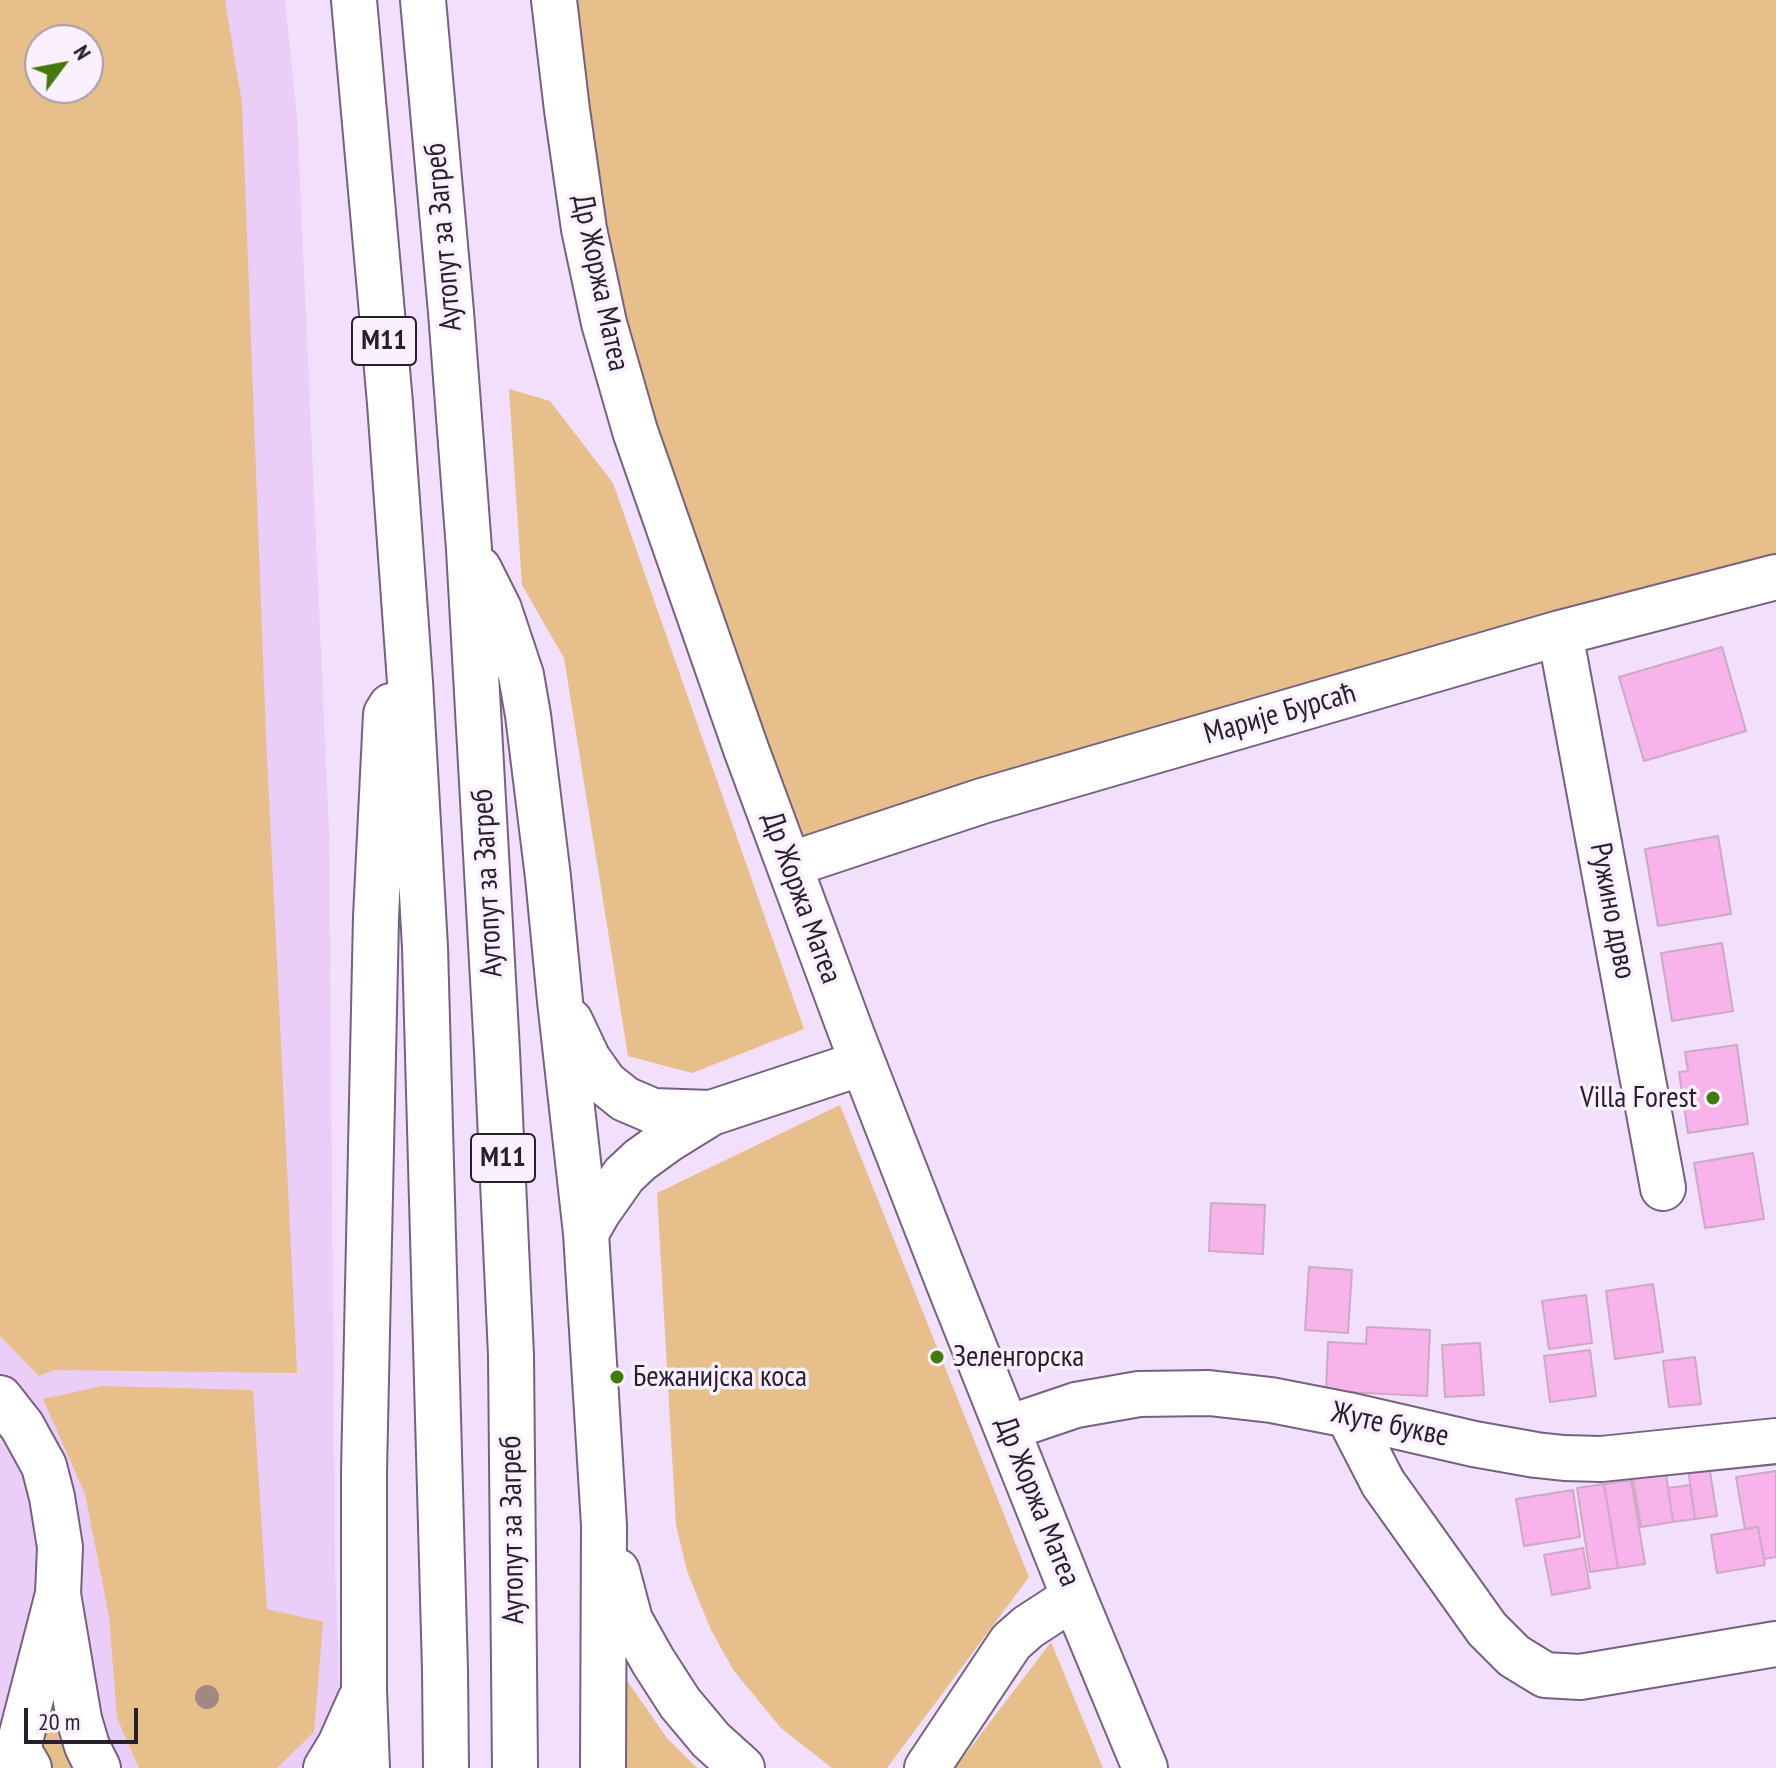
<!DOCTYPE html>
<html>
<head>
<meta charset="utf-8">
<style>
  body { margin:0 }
  #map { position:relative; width:1776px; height:1768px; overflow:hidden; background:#f2dffc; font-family:"PT Sans Narrow",sans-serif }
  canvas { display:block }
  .north { position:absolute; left:24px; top:24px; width:80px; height:80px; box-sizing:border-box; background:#faf0ff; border:2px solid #a69cab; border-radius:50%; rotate:58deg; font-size:22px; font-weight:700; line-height:32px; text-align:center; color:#281f2c }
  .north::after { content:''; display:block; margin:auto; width:28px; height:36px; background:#437a0c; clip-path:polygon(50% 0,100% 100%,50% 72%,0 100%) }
  .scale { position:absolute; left:24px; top:1708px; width:114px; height:36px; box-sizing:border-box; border:4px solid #281f2c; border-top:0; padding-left:10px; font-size:24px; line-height:28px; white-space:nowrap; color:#281f2c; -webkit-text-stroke:6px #faf0ff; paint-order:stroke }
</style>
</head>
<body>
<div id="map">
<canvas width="1776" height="1768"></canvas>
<div class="north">N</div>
<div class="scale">20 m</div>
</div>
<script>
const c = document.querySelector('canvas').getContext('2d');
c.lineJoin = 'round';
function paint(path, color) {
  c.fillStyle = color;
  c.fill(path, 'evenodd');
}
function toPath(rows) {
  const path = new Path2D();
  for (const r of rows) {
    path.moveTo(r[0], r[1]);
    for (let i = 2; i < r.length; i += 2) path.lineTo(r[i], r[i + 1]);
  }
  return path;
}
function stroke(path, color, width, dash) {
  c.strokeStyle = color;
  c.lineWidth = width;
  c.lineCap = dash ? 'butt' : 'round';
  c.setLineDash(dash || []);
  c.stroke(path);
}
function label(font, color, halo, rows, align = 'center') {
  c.font = font + ' "PT Sans Narrow",sans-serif';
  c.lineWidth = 7;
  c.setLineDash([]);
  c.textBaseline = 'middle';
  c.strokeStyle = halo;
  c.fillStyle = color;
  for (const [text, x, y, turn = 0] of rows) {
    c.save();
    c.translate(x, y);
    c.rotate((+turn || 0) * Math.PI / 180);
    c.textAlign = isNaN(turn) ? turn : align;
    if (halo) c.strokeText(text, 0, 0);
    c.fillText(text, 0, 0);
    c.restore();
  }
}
paint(toPath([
  [0,0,285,0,297,117,329,830,335,1566,343,1768,0,1768],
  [40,40,88,40,88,88,40,88]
]), '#eacef8');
paint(toPath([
  [0,0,225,0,242,103,266,736,297,1373,54,1370,39,1376,0,1336],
  [40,40,88,40,88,88,40,88],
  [561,0,1776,0,1776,578,789,865,604,323],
  [509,389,550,401,613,483,804,1029,692,1073,628,1056,564,658,522,585],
  [840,1105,1029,1577,887,1768,832,1768,781,1728,734,1671,711,1630,687,1571,676,1525,657,1193],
  [102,1386,253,1390,267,1609,323,1622,314,1732,277,1768,139,1768,117,1718,109,1616,85,1494,43,1399],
  [1051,1642,1103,1768,955,1768],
  [623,1675,667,1738,697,1768,620,1768],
  [56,1710,59,1735,74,1768,52,1768,42,1741]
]), '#e7bf8a');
const building = toPath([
  [1722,647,1746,731,1644,761,1619,677,1722,647],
  [1718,836,1731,914,1658,926,1645,849,1718,836],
  [1722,943,1733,1011,1672,1021,1661,953,1722,943],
  [1737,1045,1748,1124,1688,1133,1679,1072,1688,1071,1685,1052,1737,1045],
  [1753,1153,1764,1219,1705,1228,1694,1163,1753,1153],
  [1211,1203,1265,1205,1263,1254,1209,1251,1211,1203],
  [1309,1267,1352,1270,1348,1333,1305,1330,1309,1267],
  [1653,1284,1663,1352,1615,1359,1606,1291,1653,1284],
  [1586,1295,1592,1343,1549,1349,1542,1301,1586,1295],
  [1367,1327,1430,1330,1427,1396,1326,1391,1328,1342,1366,1344,1367,1327],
  [1480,1343,1484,1395,1445,1397,1442,1345,1480,1343],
  [1590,1350,1596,1396,1550,1402,1544,1356,1590,1350],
  [1695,1357,1701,1404,1669,1407,1663,1361,1695,1357],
  [1709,1465,1717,1516,1695,1519,1688,1468,1709,1465],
  [1776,1471,1776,1557,1764,1559,1758,1527,1745,1529,1736,1477,1776,1471],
  [1666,1474,1673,1522,1641,1527,1633,1479,1666,1474],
  [1631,1480,1645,1564,1618,1568,1604,1484,1631,1480],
  [1604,1484,1618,1568,1590,1572,1577,1488,1604,1484],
  [1690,1485,1695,1519,1673,1522,1668,1488,1690,1485],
  [1573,1490,1580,1537,1524,1546,1516,1499,1573,1490],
  [1758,1527,1765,1565,1717,1573,1711,1535,1758,1527],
  [1583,1548,1590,1588,1552,1595,1544,1555,1583,1548]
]);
paint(building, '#f8b3ea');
stroke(building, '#cca9c4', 2);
const minor = toPath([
  [554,0,567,110,584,229,604,323,635,431,746,749,852,1035,947,1279,1074,1597,1145,1768],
  [1560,633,1663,1188],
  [789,865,982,801,1560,633,1776,577],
  [0,1398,22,1426,44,1466,52,1497,60,1547,58,1594,13,1768],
  [1348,1415,1383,1483,1487,1629,1514,1656,1545,1675,1580,1677,1776,1644],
  [1008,1428,1076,1405,1139,1394,1209,1393,1271,1400,1348,1415,1474,1444,1536,1455,1564,1458,1601,1459,1776,1441]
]);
const highway = toPath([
  [354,0,390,403,410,682,425,947,445,1670,446,1768],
  [423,0,451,312,469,549,497,1051,511,1355,515,1768],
  [479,569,499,609,521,675,528,715,548,877,560,1001,586,1233,604,1525,603,1768],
  [570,1021,588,1059,605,1083,625,1099,653,1111,711,1113],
  [586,1233,598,1212,624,1175,640,1160,669,1139,711,1113,862,1063],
  [617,1571,630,1620,653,1661,680,1703,711,1740,742,1768],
  [58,1594,79,1719,87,1746,98,1768],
  [18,1749,29,1768],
  [326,1768,340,1745,360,1700],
  [367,1768,364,1690,364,1472,376,917,386,714,391,706],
  [927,1768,1011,1642,1028,1627,1074,1597]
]);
stroke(minor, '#766181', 48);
stroke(highway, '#766181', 48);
stroke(minor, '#fff', 44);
stroke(highway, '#fff', 44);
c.fillStyle = '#a08981';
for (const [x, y] of [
  [207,1697]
]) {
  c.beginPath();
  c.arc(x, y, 12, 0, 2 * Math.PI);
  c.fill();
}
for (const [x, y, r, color] of [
  [1713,1098,8,"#437a0c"],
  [937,1357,8,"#437a0c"],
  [617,1377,8,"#437a0c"]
]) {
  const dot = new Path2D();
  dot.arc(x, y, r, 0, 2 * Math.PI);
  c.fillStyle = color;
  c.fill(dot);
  stroke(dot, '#faf0ff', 3);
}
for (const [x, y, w] of [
  [384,341,64],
  [503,1158,64]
]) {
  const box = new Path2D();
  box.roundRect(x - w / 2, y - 24, w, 48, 6);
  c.fillStyle = '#faf0ff';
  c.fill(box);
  stroke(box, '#281f2c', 2);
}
label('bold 28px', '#281f2c', null, [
  ["M11",384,341],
  ["M11",503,1158]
]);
label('30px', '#281f2c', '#faf0ff', [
  ["Аутопут за Загреб",444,237,-95],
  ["Др Жоржа Матеа",600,283,78],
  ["Марије Бурсаћ",1280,714,-16],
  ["Аутопут за Загреб",488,883,-93],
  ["Др Жоржа Матеа",801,898,70],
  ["Ружино дрво",1612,911,79],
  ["Жуте букве",1390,1425,12],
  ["Др Жоржа Матеа",1037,1502,68],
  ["Аутопут за Загреб",513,1530,-91]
]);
label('30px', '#281f2c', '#faf0ff', [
  ["Villa Forest",1697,1098,"right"],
  ["Зеленгорска",953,1357],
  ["Бежанијска коса",633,1377]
], 'left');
</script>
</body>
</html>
